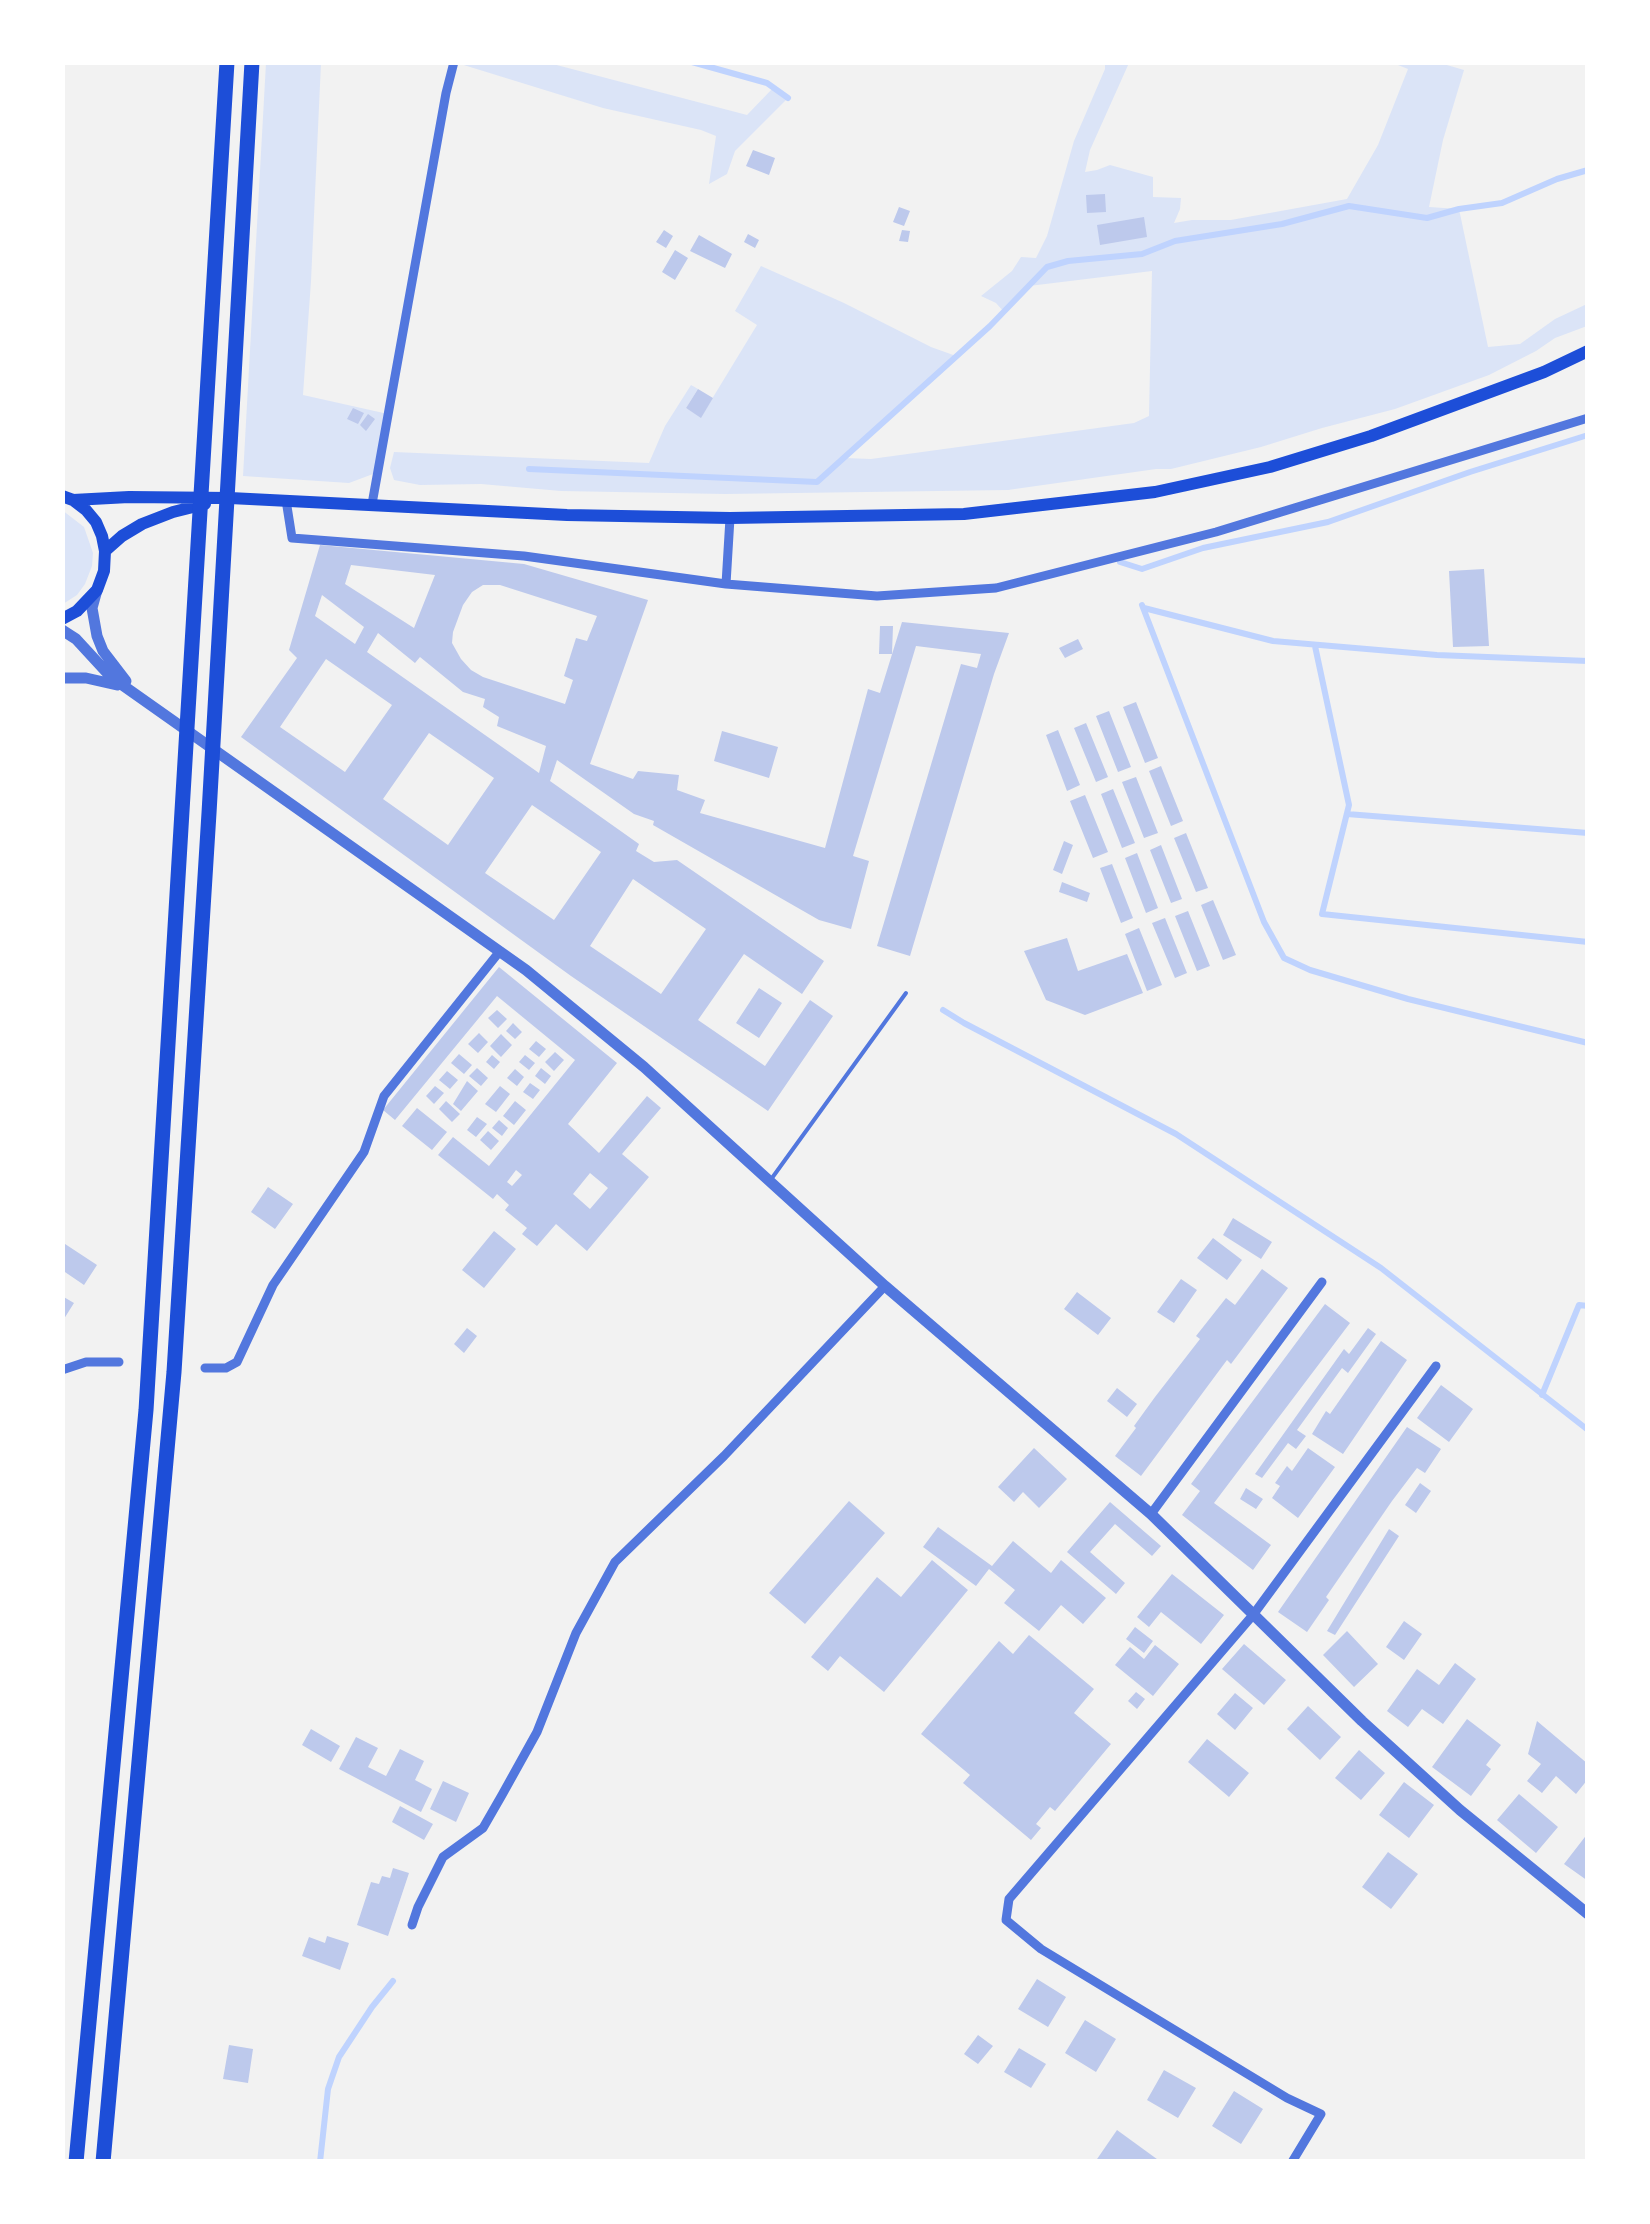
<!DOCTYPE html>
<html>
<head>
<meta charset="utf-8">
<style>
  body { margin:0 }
  #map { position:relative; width:1650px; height:2224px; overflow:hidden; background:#f2f2f2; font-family:"Varela Round",sans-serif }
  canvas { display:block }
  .frame { position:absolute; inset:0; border:65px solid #fff; pointer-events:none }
</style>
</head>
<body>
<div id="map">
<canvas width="1650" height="2224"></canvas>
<div class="frame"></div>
</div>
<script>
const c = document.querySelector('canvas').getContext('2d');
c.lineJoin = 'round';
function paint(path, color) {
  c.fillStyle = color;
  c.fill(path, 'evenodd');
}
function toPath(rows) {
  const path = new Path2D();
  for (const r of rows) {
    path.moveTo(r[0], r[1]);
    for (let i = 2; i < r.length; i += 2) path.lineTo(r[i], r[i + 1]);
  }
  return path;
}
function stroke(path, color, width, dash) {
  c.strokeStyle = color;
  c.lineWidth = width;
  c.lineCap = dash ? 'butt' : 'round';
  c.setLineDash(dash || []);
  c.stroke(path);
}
paint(toPath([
  [454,62,549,63,747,115,773,88,788,98,735,151,727,174,709,184,716,136,701,130,603,108],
  [266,63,321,63,311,281,303,395,388,414,382,452,373,474,349,483,243,476],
  [1105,63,1129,63,1090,150,1085,172,1097,170,1110,165,1153,177,1153,197,1181,198,1180,209,1174,223,1192,220,1231,220,1347,199,1378,145,1408,69,1393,63,1440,63,1464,70,1443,140,1429,207,1459,209,1488,347,1520,344,1555,319,1587,304,1587,326,1555,338,1536,351,1489,375,1395,409,1322,428,1261,447,1171,469,1156,469,1008,490,725,494,561,491,481,484,420,485,394,480,390,468,394,452,649,463,665,426,691,385,698,389,686,408,701,417,757,325,735,311,761,266,844,303,931,347,956,356,845,458,871,459,1134,423,1149,416,1152,271,1029,286,1004,312,996,303,981,296,1012,271,1021,257,1036,258,1047,236,1074,141,1105,69],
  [62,510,84,527,93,553,92,566,85,584,77,595,63,604]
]), '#dbe4f7');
stroke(toPath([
  [692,62,767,83,788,98],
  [529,469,817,482,990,326,1047,267,1068,261,1142,254,1175,241,1282,224,1349,206,1427,218,1459,209,1502,203,1557,179,1588,170],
  [1120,562,1142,569,1203,548,1328,522,1470,472,1588,435],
  [1142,605,1264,922,1284,958,1310,970,1408,999,1588,1043],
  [1144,608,1273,641,1437,655,1588,661],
  [1315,646,1349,805,1322,914,1588,942],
  [1347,814,1588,833],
  [943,1010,964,1023,1176,1134,1381,1268,1588,1430],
  [1542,1395,1579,1305,1588,1306],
  [320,2162,328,2089,339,2057,372,2007,393,1981]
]), '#bfd3fe', 6);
paint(toPath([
  [753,150,775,158,769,175,746,166],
  [1105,194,1106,212,1087,213,1086,195],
  [899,207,910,211,904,226,893,222],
  [1144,217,1147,237,1100,245,1097,225],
  [664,230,673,236,666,248,656,242],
  [902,230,910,231,908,242,899,241],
  [748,234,759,240,755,248,744,242],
  [699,235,732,254,725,268,690,251],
  [675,250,688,258,675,280,662,272],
  [698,389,713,398,701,418,686,408],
  [353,408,364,413,358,424,347,419],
  [368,414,375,419,366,431,360,425],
  [320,545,524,564,648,600,590,764,633,779,638,771,679,775,677,790,705,800,700,813,825,848,868,689,880,693,902,622,1009,633,994,674,910,956,877,946,961,664,977,668,981,654,916,646,853,856,869,861,851,929,819,920,653,825,654,821,634,814,557,760,550,781,639,844,636,851,654,862,677,860,824,961,802,994,744,954,698,1020,765,1066,810,1000,833,1016,768,1111,571,976,241,737,297,658,289,650],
  [351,565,435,575,414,628,345,584],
  [483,585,500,585,597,616,587,641,576,638,564,676,573,680,565,704,483,677,471,670,461,659,452,643,453,632,463,605,472,592],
  [322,595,364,627,355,644,315,616],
  [378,633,415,663,420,657,463,692,485,699,483,707,499,717,497,726,546,746,539,773,367,652],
  [326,659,392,705,345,772,280,727],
  [429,733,494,778,448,845,383,799],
  [532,805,601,852,554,920,485,873],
  [633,879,706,929,661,994,590,946],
  [1484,569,1489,646,1453,647,1449,571],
  [880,626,893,626,892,654,879,654],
  [1078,639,1083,649,1065,658,1059,648],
  [1136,702,1158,758,1145,763,1123,707],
  [1109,711,1131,767,1118,772,1096,716],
  [1086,723,1108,777,1096,782,1074,728],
  [1058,730,1080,785,1067,791,1046,735],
  [722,731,778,747,769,778,714,761],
  [1161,766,1183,821,1171,826,1149,771],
  [1136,777,1158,833,1144,838,1122,782],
  [1113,789,1135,843,1122,848,1101,794],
  [1085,795,1108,852,1093,858,1070,801],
  [1186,833,1208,888,1196,892,1174,838],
  [1064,841,1073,845,1062,874,1053,870],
  [1161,845,1182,899,1171,903,1150,850],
  [1137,853,1158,908,1146,913,1125,858],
  [1112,864,1133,918,1121,923,1100,868],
  [1062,882,1090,893,1087,902,1059,892],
  [1213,900,1236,955,1223,960,1201,905],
  [1188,911,1210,966,1197,971,1175,916],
  [1165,918,1187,973,1175,978,1152,923],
  [1139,928,1162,985,1147,991,1125,934],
  [1067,938,1078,971,1127,954,1143,993,1085,1015,1046,1000,1024,951],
  [499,967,617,1063,568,1124,599,1153,647,1096,661,1108,622,1154,649,1177,587,1251,556,1224,537,1246,522,1234,527,1228,505,1210,509,1205,497,1194,493,1199,438,1155,453,1137,489,1166,575,1060,497,996,395,1120,383,1110],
  [516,1170,522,1175,512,1186,507,1182],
  [590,1173,608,1188,590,1209,573,1194],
  [759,988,782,1003,759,1038,736,1023],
  [497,1010,507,1019,498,1028,488,1018],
  [513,1023,522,1032,515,1039,506,1031],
  [479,1033,488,1042,478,1053,468,1044],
  [501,1034,512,1045,501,1057,490,1046],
  [536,1041,546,1049,539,1057,529,1049],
  [555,1052,564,1060,554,1071,545,1062],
  [459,1054,472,1065,464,1074,451,1063],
  [492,1055,500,1062,494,1069,486,1062],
  [525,1055,535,1063,529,1070,519,1062],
  [477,1068,488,1078,481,1086,469,1076],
  [541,1068,551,1076,545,1084,535,1076],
  [515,1069,524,1077,517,1086,507,1078],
  [447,1071,458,1080,450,1089,439,1080],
  [467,1081,478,1091,461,1111,453,1104],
  [530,1083,540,1090,533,1099,523,1092],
  [435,1086,444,1093,434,1104,426,1096],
  [500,1086,510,1094,496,1112,485,1104],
  [446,1101,460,1114,452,1122,439,1109],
  [515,1101,526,1110,514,1125,503,1116],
  [417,1108,447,1132,432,1150,402,1126],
  [477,1117,487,1124,476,1137,467,1130],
  [499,1120,508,1128,502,1136,492,1128],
  [488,1131,499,1141,491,1150,480,1140],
  [268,1187,293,1204,275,1229,251,1212],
  [1233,1218,1272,1242,1261,1259,1223,1235],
  [494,1231,516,1249,484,1288,462,1270],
  [1213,1238,1242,1260,1227,1280,1197,1258],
  [62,1242,97,1265,84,1285,62,1270],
  [1262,1269,1288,1288,1231,1364,1227,1360,1141,1476,1115,1456,1136,1428,1134,1426,1155,1397,1200,1339,1196,1336,1226,1298,1235,1305],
  [1181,1279,1197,1290,1174,1323,1157,1312],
  [1077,1292,1111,1318,1098,1335,1064,1309],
  [62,1296,74,1303,62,1322],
  [1325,1304,1350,1323,1214,1503,1271,1545,1253,1570,1182,1515,1200,1491,1191,1484],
  [467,1328,477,1336,464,1353,454,1344],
  [1368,1328,1376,1334,1348,1373,1342,1368,1297,1430,1306,1436,1296,1449,1288,1443,1262,1478,1255,1474,1344,1349,1349,1354],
  [1381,1341,1407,1360,1343,1454,1312,1434,1326,1411,1330,1414],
  [1441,1385,1473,1409,1449,1442,1417,1418],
  [1117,1388,1137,1404,1127,1417,1107,1401],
  [1407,1427,1441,1449,1425,1473,1417,1468,1392,1501,1326,1597,1329,1600,1307,1632,1278,1612],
  [1034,1448,1067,1479,1039,1508,1023,1492,1014,1502,998,1487],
  [1308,1448,1335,1467,1298,1518,1272,1498,1280,1486,1275,1483,1287,1466,1292,1471],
  [1420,1483,1431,1491,1416,1513,1405,1505],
  [1246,1488,1263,1499,1256,1509,1240,1499],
  [849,1501,885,1533,805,1624,769,1593],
  [1110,1502,1161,1546,1152,1556,1115,1524,1090,1552,1125,1583,1116,1594,1067,1552],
  [938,1527,992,1566,1013,1541,1051,1573,1061,1560,1106,1598,1083,1624,1061,1605,1039,1631,1004,1603,1015,1590,989,1569,976,1586,923,1547],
  [1389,1529,1399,1536,1335,1635,1327,1631],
  [932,1560,968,1590,884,1692,840,1656,828,1671,811,1657,877,1577,901,1597],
  [1172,1574,1224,1615,1201,1644,1161,1612,1149,1627,1137,1617],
  [1404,1621,1422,1634,1404,1660,1386,1647],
  [1135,1627,1153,1641,1144,1653,1126,1639],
  [1347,1631,1378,1664,1354,1687,1323,1655],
  [1029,1635,1094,1689,1074,1713,1111,1744,1055,1811,1050,1807,1036,1824,1041,1828,1031,1840,963,1783,970,1775,921,1734,999,1641,1013,1654],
  [1244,1644,1286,1680,1264,1705,1222,1669],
  [1155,1645,1179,1664,1153,1696,1115,1665,1130,1647,1144,1659],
  [1455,1663,1476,1679,1443,1724,1422,1709,1408,1727,1387,1711,1417,1669,1439,1685],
  [1136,1692,1145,1699,1137,1709,1128,1701],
  [1235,1693,1253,1708,1235,1730,1217,1714],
  [1308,1706,1341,1737,1320,1760,1287,1729],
  [1467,1719,1501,1745,1486,1765,1491,1769,1471,1796,1432,1767],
  [1537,1721,1588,1764,1588,1779,1576,1794,1556,1776,1542,1793,1527,1781,1541,1764,1528,1754],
  [311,1729,340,1746,331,1762,302,1745],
  [356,1737,378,1748,368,1767,386,1776,400,1749,424,1761,415,1780,432,1789,421,1812,339,1769],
  [1207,1739,1249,1773,1229,1797,1188,1762],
  [1359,1750,1385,1773,1361,1800,1335,1778],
  [443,1781,469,1793,456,1822,430,1809],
  [1404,1782,1434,1805,1409,1838,1379,1815],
  [1519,1794,1558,1827,1536,1853,1497,1820],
  [400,1806,433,1824,424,1840,392,1822],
  [1588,1833,1588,1881,1564,1864],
  [1388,1852,1418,1874,1391,1909,1362,1887],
  [393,1868,409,1873,388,1936,357,1925,371,1882,379,1884,382,1876,390,1878],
  [327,1936,349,1943,340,1970,302,1956,309,1937,325,1943],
  [1037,1979,1066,1997,1048,2027,1018,2009],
  [1085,2020,1116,2039,1096,2072,1065,2053],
  [978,2035,993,2046,978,2064,964,2054],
  [229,2045,253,2049,248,2083,223,2079],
  [1019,2048,1046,2064,1031,2088,1004,2072],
  [1164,2070,1196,2088,1178,2118,1147,2100],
  [1234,2091,1263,2109,1241,2144,1212,2126],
  [1117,2130,1161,2162,1095,2162]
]), '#bdc9ec');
stroke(toPath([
  [772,1178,906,993]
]), '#5277de', 4);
stroke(toPath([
  [286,500,292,538,524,556,726,584,877,596,996,588,1216,532,1588,418],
  [372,504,446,93,454,62],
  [726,584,730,518],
  [205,1368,226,1368,237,1362,273,1285,364,1152,384,1096,500,951],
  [62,1370,86,1362,119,1362],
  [1151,1514,1322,1282],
  [412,1925,418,1907,443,1857,483,1828,502,1795,537,1732,576,1633,615,1562,724,1456,885,1286],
  [1292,2162,1321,2114,1287,2098,1041,1949,1006,1920,1009,1899,1253,1615,1436,1366]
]), '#5277de', 9);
stroke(toPath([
  [97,590,92,608,97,636,103,651,126,681],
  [62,630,76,639,111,677,526,970,644,1067,885,1286,1151,1514,1362,1721,1460,1810,1588,1914],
  [62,678,86,678,117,685]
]), '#5277de', 11);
stroke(toPath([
  [62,496,73,500,86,510,96,522,102,536,105,551,104,571,97,590,77,611,62,619],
  [73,500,129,497,230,498,567,515,730,518,964,514,1155,492,1270,467,1371,436,1544,372,1588,351],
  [105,551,122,536,142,524,173,512,205,504]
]), '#1d4ed8', 12);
stroke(toPath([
  [76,2162,146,1410,227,62],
  [103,2162,174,1372,209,813,252,62]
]), '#1d4ed8', 15);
</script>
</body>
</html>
